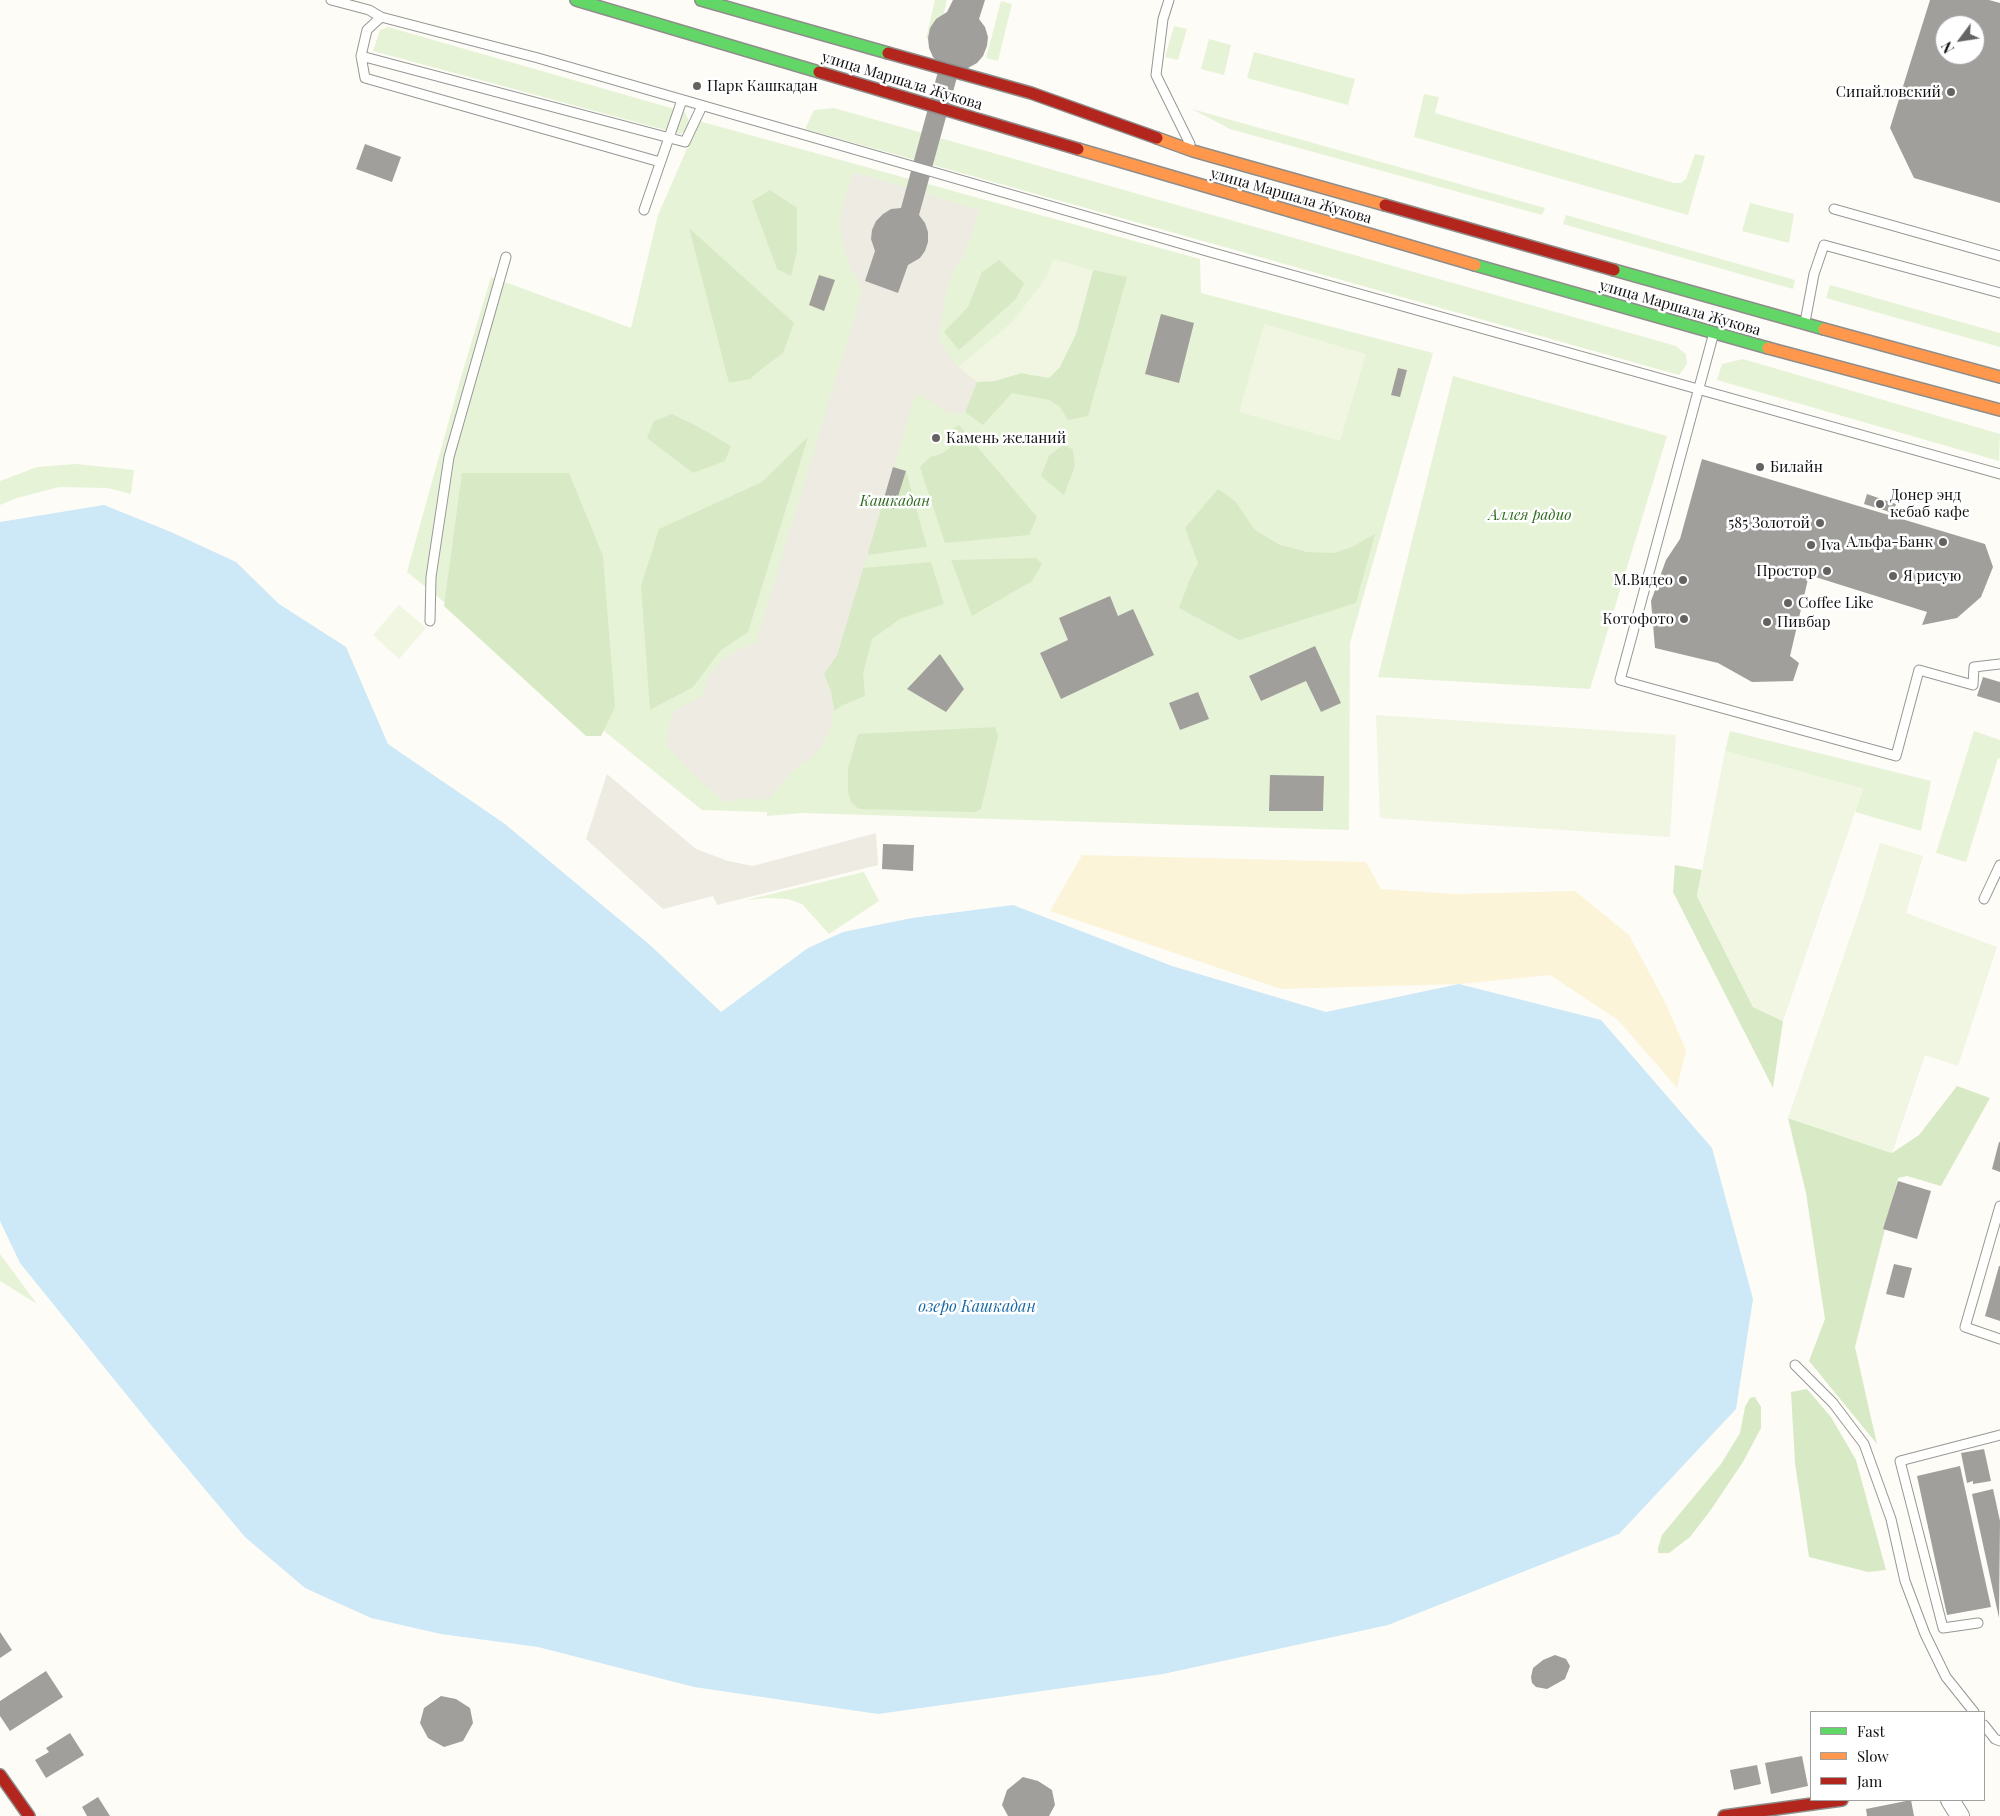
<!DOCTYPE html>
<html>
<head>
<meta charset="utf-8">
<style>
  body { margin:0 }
  #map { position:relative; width:2000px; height:1816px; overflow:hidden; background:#fdfcf7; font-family:"Playfair Display",serif }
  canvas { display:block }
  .legend { position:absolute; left:1810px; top:1711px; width:175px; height:90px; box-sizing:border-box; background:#fff; border:1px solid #a0a0a0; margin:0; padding:6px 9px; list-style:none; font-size:15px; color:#111 }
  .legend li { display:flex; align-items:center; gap:10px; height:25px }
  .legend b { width:25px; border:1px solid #a0a0a0 }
  .north { position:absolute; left:1935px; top:15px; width:50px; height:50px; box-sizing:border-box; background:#fff; border:1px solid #a0a0a0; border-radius:50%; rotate:239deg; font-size:14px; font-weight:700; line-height:20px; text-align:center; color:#111 }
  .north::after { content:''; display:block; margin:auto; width:18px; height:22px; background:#646362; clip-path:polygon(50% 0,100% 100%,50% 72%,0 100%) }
</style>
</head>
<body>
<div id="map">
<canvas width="2000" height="1816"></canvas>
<ul class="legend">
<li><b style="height:6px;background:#63d668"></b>Fast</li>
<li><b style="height:6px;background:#ff974d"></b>Slow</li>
<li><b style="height:6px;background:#b3261e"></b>Jam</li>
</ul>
<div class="north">N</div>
</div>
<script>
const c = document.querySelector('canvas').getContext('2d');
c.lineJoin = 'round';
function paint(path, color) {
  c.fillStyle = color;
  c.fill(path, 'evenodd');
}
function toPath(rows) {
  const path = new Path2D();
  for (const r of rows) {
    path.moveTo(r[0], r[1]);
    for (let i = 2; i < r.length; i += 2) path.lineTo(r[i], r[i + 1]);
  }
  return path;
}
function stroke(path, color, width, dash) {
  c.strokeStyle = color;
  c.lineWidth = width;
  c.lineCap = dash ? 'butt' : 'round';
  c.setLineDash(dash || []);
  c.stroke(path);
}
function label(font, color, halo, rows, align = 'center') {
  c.font = font + ' "Playfair Display",serif';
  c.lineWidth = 5;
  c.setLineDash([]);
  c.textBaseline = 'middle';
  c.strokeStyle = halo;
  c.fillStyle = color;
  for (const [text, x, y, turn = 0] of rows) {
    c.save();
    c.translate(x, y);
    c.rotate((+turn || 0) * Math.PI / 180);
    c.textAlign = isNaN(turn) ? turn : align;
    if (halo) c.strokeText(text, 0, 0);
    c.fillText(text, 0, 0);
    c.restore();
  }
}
paint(toPath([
  [935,0,947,0,937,41,926,38],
  [1001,1,1012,4,998,61,986,58],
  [1174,26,1187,29,1178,60,1165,57],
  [388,27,685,112,690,124,686,131,680,134,373,51,380,30],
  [1209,39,1231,45,1224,75,1201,69],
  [1254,52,1355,79,1348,105,1247,78],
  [1424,94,1439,97,1435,113,1674,183,1681,183,1686,179,1695,154,1705,156,1688,215,1414,137],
  [834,108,1676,346,1686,354,1687,364,1679,375,805,129,814,110],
  [1192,109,1545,208,1542,215,1230,129],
  [699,121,1200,259,1201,293,1433,353,1350,643,1349,830,803,813,767,816,767,812,702,810,407,572,461,377,491,277,631,328,658,215],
  [1750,203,1794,214,1789,243,1742,231],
  [1566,215,1795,280,1793,289,1563,224],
  [1830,285,2000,333,2000,347,1826,298],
  [1743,359,2000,434,1999,461,1717,380,1722,364],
  [1453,376,1667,436,1590,689,1378,677],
  [76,464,134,470,131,494,107,488,59,487,17,498,0,505,0,481,37,467],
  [1730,731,1931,781,1921,831,1855,812,1863,789,1725,751],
  [1974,731,2000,740,2000,758,1998,758,1966,862,1936,853],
  [864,872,879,901,829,934,802,904,788,899,768,898,746,900],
  [0,1254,37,1304,0,1281]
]), '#e7f3d7');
paint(toPath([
  [770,190,797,208,797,251,791,276,777,269,752,201],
  [689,228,794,323,783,353,764,367,750,379,729,383],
  [999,260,1024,283,1016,299,959,350,944,332,968,307,982,272],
  [1093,270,1127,277,1088,416,1068,420,1060,407,1049,400,1012,393,983,425,965,412,977,382,995,381,1022,373,1036,376,1076,334],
  [672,414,697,426,731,446,725,461,693,473,647,438,654,421],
  [959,425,1037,517,1029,535,945,543,920,467,930,457,941,454,950,448,950,431],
  [808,437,748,632,720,651,693,687,650,710,641,586,659,529,762,482],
  [1064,444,1073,450,1075,466,1064,495,1041,476,1049,456],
  [906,471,927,547,867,555,882,505,894,509],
  [462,473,569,473,603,556,615,707,601,736,586,736,444,606],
  [1218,489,1235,501,1255,530,1280,545,1307,552,1334,553,1352,547,1375,534,1356,603,1239,640,1179,608,1189,581,1198,563,1185,528],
  [1036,558,1042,564,1032,581,972,616,951,560],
  [931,562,944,604,900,619,872,639,863,673,865,696,841,706,834,711,831,692,824,674,837,655,863,568],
  [995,727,998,736,981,809,975,812,859,809,851,802,848,792,848,768,858,734],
  [1675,865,1702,870,1697,896,1753,1007,1783,1021,1773,1088,1673,892],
  [1957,1086,1990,1098,1941,1186,1907,1176,1898,1178,1855,1347,1877,1444,1809,1361,1825,1319,1806,1193,1788,1118,1892,1153,1919,1135],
  [1807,1389,1831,1417,1856,1460,1886,1570,1868,1572,1809,1557,1795,1463,1791,1392],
  [1755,1397,1761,1407,1761,1428,1743,1462,1710,1511,1690,1537,1669,1553,1658,1553,1658,1548,1662,1535,1721,1464,1740,1433,1745,1407,1750,1398]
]), '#d8eac5');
paint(toPath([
  [1082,855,1366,862,1381,889,1455,894,1575,891,1629,935,1665,1002,1686,1050,1677,1088,1618,1020,1550,975,1459,984,1281,989,1050,911]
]), '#fcf4d9');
paint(toPath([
  [1053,259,1093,270,1076,334,1060,367,1049,378,1021,373,995,381,977,382,958,367,1012,322,1046,278],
  [1264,324,1366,354,1340,441,1239,412],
  [399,605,426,628,399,659,373,635],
  [1376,715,1676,735,1670,837,1380,818],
  [1725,751,1863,789,1783,1021,1753,1007,1697,896],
  [1880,843,1923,856,1906,913,1997,947,1958,1066,1925,1055,1892,1153,1788,1118,1863,900]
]), '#f0f6e1');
paint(toPath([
  [854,172,979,210,964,256,953,270,947,289,938,340,958,367,977,382,965,412,951,414,916,393,837,655,824,674,831,692,834,711,830,729,821,747,808,761,795,768,768,800,745,798,725,802,699,780,666,745,672,712,702,696,708,678,721,661,737,650,756,643,863,289,850,268,844,250,841,228,841,212],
  [607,774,696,849,728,861,753,866,876,833,878,865,717,905,713,896,663,909,586,839]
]), '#edebe2');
paint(toPath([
  [104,505,171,532,236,562,279,604,346,647,388,744,505,824,650,945,721,1012,808,948,843,932,912,918,1013,905,1172,966,1326,1012,1459,984,1601,1020,1712,1148,1753,1299,1736,1409,1619,1534,1388,1625,1163,1674,878,1714,694,1687,538,1647,441,1634,371,1618,305,1588,245,1537,151,1425,20,1263,0,1221,0,522]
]), '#cde8f7');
paint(toPath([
  [953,0,985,0,979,19,985,27,988,37,987,46,983,56,977,63,968,68,959,70,919,215,925,223,928,232,928,242,925,251,920,258,908,265,898,293,865,281,875,251,871,239,872,230,876,221,883,214,891,209,901,208,940,64,933,57,929,48,928,38,930,28,936,19,947,12],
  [1930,0,1989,0,2000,3,2000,203,1914,178,1890,128],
  [1945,25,1975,25,1975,55,1945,55],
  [365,144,401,157,392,182,356,169],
  [819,275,835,280,824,311,809,305],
  [1161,314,1194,323,1179,383,1145,374],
  [1398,368,1407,370,1400,397,1391,395],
  [1702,459,1985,544,1993,567,1981,597,1957,618,1922,625,1927,612,1809,575,1790,656,1799,663,1793,681,1752,682,1718,663,1655,648,1651,601,1666,560,1680,539],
  [893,467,906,471,894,509,882,505],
  [1867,494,1896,504,1893,513,1864,504],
  [1110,596,1118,616,1133,609,1154,655,1061,699,1040,653,1068,640,1059,618],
  [1315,646,1341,703,1321,712,1306,681,1261,701,1249,676],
  [940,654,964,689,946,712,907,689],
  [1983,677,2000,682,2000,703,1977,696],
  [1198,692,1209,719,1180,730,1169,703],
  [1270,775,1324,776,1323,811,1269,811],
  [883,844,914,845,913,871,882,869],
  [1999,1142,2000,1142,2000,1172,1992,1169],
  [1898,1181,1931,1191,1917,1239,1883,1229],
  [1894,1264,1912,1268,1904,1298,1886,1294],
  [1999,1266,2000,1266,2000,1321,1985,1316],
  [1984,1449,1991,1481,1973,1484,1973,1481,1967,1483,1961,1453],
  [1960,1466,1991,1607,1947,1615,1917,1476],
  [1993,1489,2000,1521,1999,1618,1972,1494],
  [0,1632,12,1650,0,1658],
  [1555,1655,1566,1659,1570,1666,1565,1679,1547,1689,1536,1687,1532,1683,1531,1677,1533,1668,1543,1660],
  [46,1671,63,1697,10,1731,0,1716,0,1701],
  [441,1696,456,1699,470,1708,473,1723,463,1741,444,1747,428,1738,420,1723,424,1708],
  [70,1733,84,1755,46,1778,35,1760,49,1752,46,1748],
  [1802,1756,1808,1786,1771,1794,1765,1763],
  [1757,1765,1761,1784,1734,1790,1730,1770],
  [1023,1777,1038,1781,1052,1790,1055,1805,1049,1816,1008,1816,1002,1805,1007,1790],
  [98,1797,110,1816,87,1816,82,1807],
  [1911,1800,1914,1816,1867,1816,1866,1809]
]), '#a19f9c');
const lane = toPath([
  [331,0,369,10,381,17,367,30,361,56,685,142,702,106],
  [1169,0,1163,19,1156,75,1190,144],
  [381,17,538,58,1210,252,2000,474],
  [361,56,365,78,660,162],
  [1834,209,2000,256],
  [644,210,682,100],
  [1805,322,1814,274,1824,245,2000,293],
  [1713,336,1620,680,1896,756,1919,670,1973,685,1974,667,2000,664],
  [430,621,431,577,449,457,506,257],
  [1984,899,2000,865],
  [2000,1206,1965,1327,2000,1339],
  [1795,1365,1833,1403,1864,1444,1891,1519,1905,1581,1925,1634,1946,1677,1974,1712],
  [1978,1623,1943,1628,1900,1461,2000,1435],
  [1984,1725,1995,1739,2000,1741]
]);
const street = toPath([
  [1950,1800,1960,1816]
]);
const fast = toPath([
  [576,0,819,72],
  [701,0,888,53],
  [1475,265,1768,348],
  [1614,270,1824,329]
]);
const slow = toPath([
  [1157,138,1193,151,1385,205],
  [1078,149,1475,265],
  [1824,329,2000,377],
  [1768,348,2000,410]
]);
const jam = toPath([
  [888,53,1031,93,1157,138],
  [819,72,1078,149],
  [1385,205,1614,270],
  [0,1775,29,1816],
  [1724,1816,1842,1800]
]);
stroke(lane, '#979795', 11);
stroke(street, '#979795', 20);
stroke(fast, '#8e8d8b', 14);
stroke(slow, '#8e8d8b', 14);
stroke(jam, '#8e8d8b', 14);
stroke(lane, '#fffffe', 9);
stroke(street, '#fffffe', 18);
stroke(fast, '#63d668', 11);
stroke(slow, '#ff974d', 11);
stroke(jam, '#b3261e', 11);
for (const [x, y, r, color] of [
  [697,86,5,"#646362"],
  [1951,92,5,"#646362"],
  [936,438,5,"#646362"],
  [1760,467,5,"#646362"],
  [1880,504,5,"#646362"],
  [1820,523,5,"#646362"],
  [1943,542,5,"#646362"],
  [1811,545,5,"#646362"],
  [1827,571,5,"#646362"],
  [1893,576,5,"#646362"],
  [1683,580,5,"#646362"],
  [1788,603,5,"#646362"],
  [1684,619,5,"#646362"],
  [1767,622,5,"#646362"]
]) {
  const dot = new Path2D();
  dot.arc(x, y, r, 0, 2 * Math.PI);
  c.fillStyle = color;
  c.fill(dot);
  stroke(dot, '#fff', 2);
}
label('15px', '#111', '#fff', [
  ["улица Маршала Жукова",902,81,17],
  ["улица Маршала Жукова",1291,196,16],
  ["улица Маршала Жукова",1680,308,16]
]);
label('15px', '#111', '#fff', [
  ["Парк Кашкадан",707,86],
  ["Сипайловский",1941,92,"right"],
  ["Камень желаний",946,438],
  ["Билайн",1770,467],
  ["Донер энд",1890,495],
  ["кебаб кафе",1890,512],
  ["585 Золотой",1810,523,"right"],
  ["Альфа-Банк",1933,542,"right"],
  ["Iva",1821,545],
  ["Простор",1817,571,"right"],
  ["Я рисую",1903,576],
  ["М.Видео",1673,580,"right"],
  ["Coffee Like",1798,603],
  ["Котофото",1674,619,"right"],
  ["Пивбар",1777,622]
], 'left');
label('italic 15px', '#2f6b1f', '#fff', [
  ["Кашкадан",895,501],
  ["Аллея радио",1530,515]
]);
label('italic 16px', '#1768a6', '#fff', [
  ["озеро Кашкадан",977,1307]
]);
</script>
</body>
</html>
